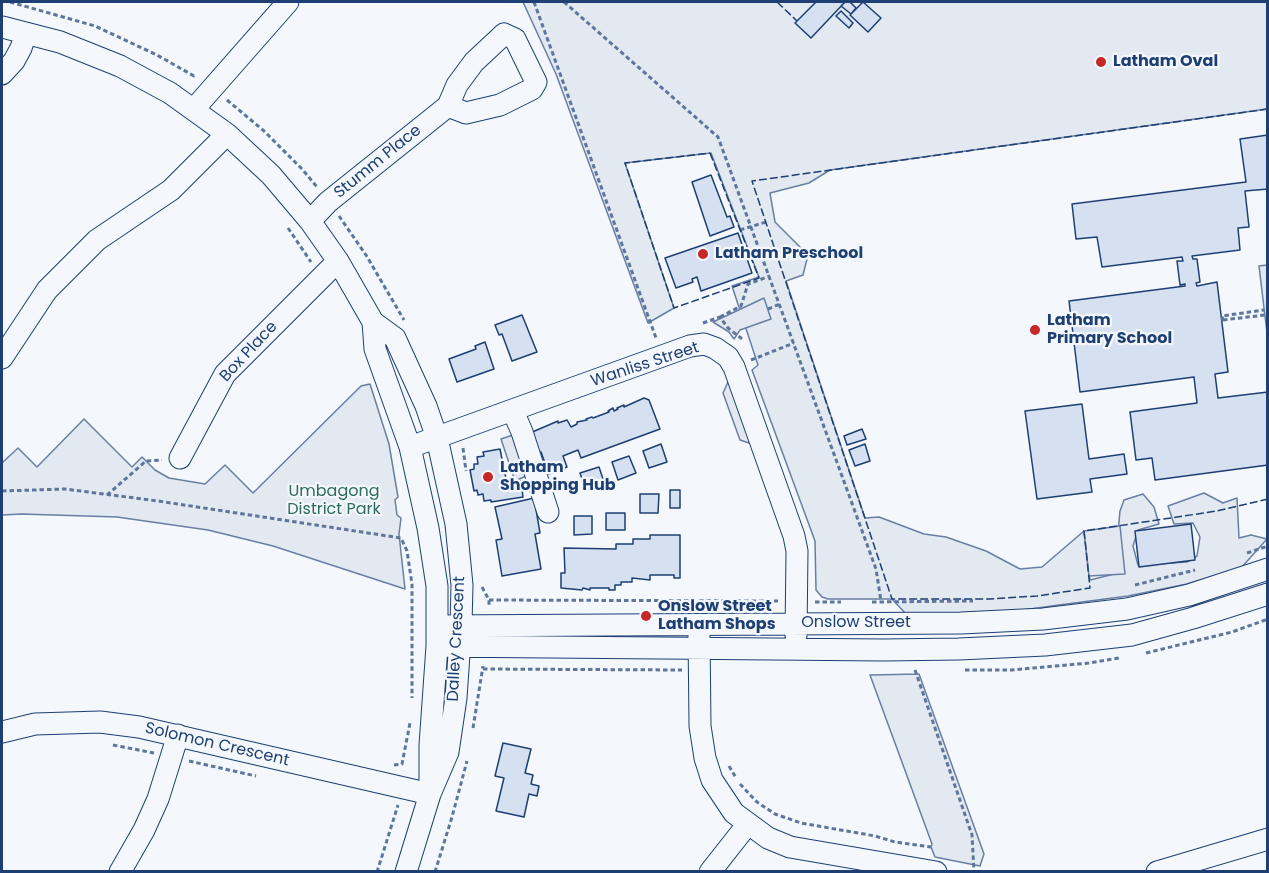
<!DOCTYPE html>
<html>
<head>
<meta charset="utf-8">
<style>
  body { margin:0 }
  #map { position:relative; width:1269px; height:873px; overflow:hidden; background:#f4f7fb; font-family:Poppins,sans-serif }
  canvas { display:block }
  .frame { position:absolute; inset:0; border:3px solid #1d3f73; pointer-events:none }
</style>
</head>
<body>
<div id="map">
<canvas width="1269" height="873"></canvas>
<div class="frame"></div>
</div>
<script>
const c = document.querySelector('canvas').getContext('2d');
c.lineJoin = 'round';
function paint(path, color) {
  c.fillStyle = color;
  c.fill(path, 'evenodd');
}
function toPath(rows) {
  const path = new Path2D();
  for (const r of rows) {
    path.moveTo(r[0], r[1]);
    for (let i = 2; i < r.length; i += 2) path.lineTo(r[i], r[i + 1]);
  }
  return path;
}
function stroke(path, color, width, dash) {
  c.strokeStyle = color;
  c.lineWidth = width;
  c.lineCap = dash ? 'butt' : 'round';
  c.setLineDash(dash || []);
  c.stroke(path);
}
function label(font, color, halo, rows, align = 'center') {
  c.font = font + ' Poppins,sans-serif';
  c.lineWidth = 4.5;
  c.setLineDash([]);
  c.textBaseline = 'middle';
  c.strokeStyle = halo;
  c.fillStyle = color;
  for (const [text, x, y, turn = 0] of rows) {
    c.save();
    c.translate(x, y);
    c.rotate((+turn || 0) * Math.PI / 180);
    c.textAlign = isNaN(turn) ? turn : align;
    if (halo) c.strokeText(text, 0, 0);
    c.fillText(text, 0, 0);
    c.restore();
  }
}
const green = toPath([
  [523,2,1267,2,1267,109,830,170,809,183,770,193,775,222,808,255,803,275,786,281,865,518,879,517,924,534,946,537,986,551,1020,569,1042,567,1084,531,1090,580,1114,574,1120,511,1124,500,1143,494,1154,507,1159,524,1138,530,1133,546,1138,565,1187,562,1197,556,1200,537,1193,523,1174,524,1168,506,1204,493,1223,503,1237,498,1239,538,1251,535,1267,539,1241,568,1187,584,1128,596,1059,605,1001,613,907,615,892,599,828,599,822,597,816,590,815,541,752,370,758,365,732,286,759,277,711,153,625,163,674,308,648,323,556,74,523,2],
  [370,384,389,444,398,497,395,500,397,515,401,518,399,534,405,589,273,546,208,530,117,517,22,514,2,515,2,463,18,448,37,467,84,419,132,467,142,457,155,470,169,478,205,484,225,465,253,493,361,386,370,384],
  [919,674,984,854,980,866,935,857,931,847,932,844,870,675,919,674]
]);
paint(green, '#e3e9f0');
stroke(green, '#687fa3', 1.5);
const parking = toPath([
  [1267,265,1268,265,1267,333,1259,266,1267,265],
  [764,298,771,319,740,330,734,339,729,332,713,322,764,298],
  [737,377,760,440,749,443,740,440,723,393,728,382,737,377],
  [522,432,535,472,515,481,501,439,522,432],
  [1120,526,1125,574,1089,576,1084,531,1120,526]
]);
paint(parking, '#e3e8f0');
stroke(parking, '#687fa3', 1.5);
const building = toPath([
  [816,2,845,2,811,38,795,23,816,2],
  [845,2,850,2,856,8,851,14,841,6,845,2],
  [863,2,881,18,868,32,850,15,863,2],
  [841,11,853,23,849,28,836,16,841,11],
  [1268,135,1268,189,1245,191,1249,227,1238,228,1240,250,1192,256,1193,259,1197,259,1200,282,1196,283,1197,286,1217,282,1228,372,1215,374,1218,398,1268,392,1268,465,1155,480,1152,458,1136,460,1130,412,1197,403,1194,377,1080,392,1069,301,1185,286,1185,284,1180,285,1177,261,1183,261,1182,257,1102,267,1097,237,1076,239,1072,204,1246,182,1240,139,1268,135],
  [711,175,727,217,730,216,734,227,710,236,692,182,711,175],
  [738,233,752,273,701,291,697,277,692,279,693,282,676,288,665,258,738,233],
  [522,315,537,352,512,361,502,334,499,335,495,325,522,315],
  [485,342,494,369,457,382,449,359,476,349,475,346,485,342],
  [644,398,649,400,660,429,581,458,578,450,563,456,567,467,549,474,541,452,538,453,530,433,558,421,558,423,567,420,571,427,577,424,577,422,587,420,586,419,592,417,593,418,609,412,608,411,613,408,614,411,618,409,617,408,624,405,624,407,644,398],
  [1082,404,1089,459,1124,454,1127,474,1090,479,1092,492,1037,499,1025,411,1082,404],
  [862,429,866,439,847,445,844,436,862,429],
  [661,444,667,462,649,468,643,451,661,444],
  [865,444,870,461,855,466,849,450,865,444],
  [500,449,507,484,521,481,523,497,491,502,491,500,484,501,483,494,478,495,477,490,474,491,470,470,474,469,474,464,478,464,477,457,484,456,483,452,500,449],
  [629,456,636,473,618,480,612,462,629,456],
  [599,467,605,485,586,491,580,473,599,467],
  [670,490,680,490,680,508,670,508,670,490],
  [640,494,659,494,658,513,640,513,640,494],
  [534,498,540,533,535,534,541,569,502,576,496,540,502,539,495,507,534,498],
  [606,513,625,513,625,530,606,530,606,513],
  [574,516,592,516,592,534,574,535,574,516],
  [1191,524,1195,560,1139,567,1135,531,1191,524],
  [650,535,680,535,680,578,674,578,674,575,650,575,650,580,632,578,632,582,621,582,621,585,615,585,615,590,609,590,609,588,590,588,590,590,583,588,582,590,561,588,561,573,565,573,564,548,616,549,616,544,633,544,633,539,650,539,650,535],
  [503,743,531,749,525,773,533,775,531,784,539,786,537,796,529,794,524,817,496,811,504,778,495,776,503,743]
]);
paint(building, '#d5e0f0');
stroke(building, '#1d3f73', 1.5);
const minor = toPath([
  [2,27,60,42,120,66,170,93,227,134,271,175,310,221,338,261,373,322,395,338,426,406,437,438,456,524,462,585,461,625,456,698,448,752,430,794,406,872],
  [2,74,14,61,21,48,26,33],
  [194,109,288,2],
  [310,221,328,202,448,106,457,85,474,62,504,34,515,39,536,82,532,89,500,105,466,113,448,106],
  [373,322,375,349,410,447,428,528,437,586,437,646,430,745,430,784],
  [2,358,47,290,97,240,171,190,227,134],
  [513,411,522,432,548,512],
  [410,447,690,346,704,344,715,348,728,357,734,367,794,536,797,551,796,636],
  [180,458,225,374,338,261],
  [437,626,961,623,1043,619,1127,609,1189,595,1268,569],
  [699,634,700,726,705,758,712,780,734,813,768,838,790,847,936,872],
  [437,646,884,650,959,649,1045,645,1132,635,1193,618,1268,594],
  [2,732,35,724,100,722,139,727,430,794],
  [120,872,144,830,158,799,178,735],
  [710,872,747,825],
  [1157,872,1268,839]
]);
stroke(minor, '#1d3f73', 23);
stroke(toPath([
  [10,2,95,26,157,55,194,76,195,75],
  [534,2,656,338],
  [564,2,718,137,876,569,881,601],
  [227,100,264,131,302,169,317,187],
  [339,216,366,255,404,320],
  [288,228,311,262],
  [740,230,766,222],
  [768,309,780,304],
  [720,317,741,306,748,284,770,276],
  [1223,320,1265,315],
  [1223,321,1222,316,1264,310],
  [703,323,720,317,728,328,741,338,739,340],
  [751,360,794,343],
  [463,448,466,471],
  [2,491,65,489,158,501,401,538,407,551,412,584,412,698],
  [107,495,146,461,162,460],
  [1247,553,1268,546],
  [1135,585,1195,570],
  [482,587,489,600,489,606],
  [489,600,778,601],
  [815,602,841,602],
  [872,602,973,601],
  [1146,653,1232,632,1268,619],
  [483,669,682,670],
  [915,670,972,835,974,872],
  [965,670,1011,670,1089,663,1119,658],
  [473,728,483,666],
  [113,745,154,753],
  [189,761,256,776],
  [394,765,402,764,410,723],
  [729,766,736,778],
  [740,784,757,802,775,814,801,823,875,836,895,842,931,847],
  [377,872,398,805],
  [435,872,452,817,467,761]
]), '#5e769c', 3, [4.5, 3]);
stroke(minor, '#f4f7fb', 21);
stroke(toPath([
  [777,2,797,21],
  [1268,109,752,181,892,599,989,599,1037,596,1090,588,1084,531,1217,511,1268,499],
  [710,153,759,278,674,308,625,163,710,153]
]), '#1d3f73', 1.5, [8, 3]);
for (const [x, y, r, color] of [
  [1101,62,6,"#c62828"],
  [703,254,6,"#c62828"],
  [1035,330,6,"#c62828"],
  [488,477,6,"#c62828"],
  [646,616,6,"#c62828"]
]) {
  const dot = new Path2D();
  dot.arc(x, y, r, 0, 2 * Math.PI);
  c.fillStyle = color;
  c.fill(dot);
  stroke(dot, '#f4f7fb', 2);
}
label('bold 16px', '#1d3f73', '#f4f7fb', [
  ["Latham Oval",1113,62],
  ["Latham Preschool",715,254],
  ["Latham",1047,321],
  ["Primary School",1047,339],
  ["Latham",500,468],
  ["Shopping Hub",500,486],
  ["Onslow Street",658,607],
  ["Latham Shops",658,625]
], 'left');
label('16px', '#1d3f73', '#f4f7fb', [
  ["Stumm Place",378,162,-39],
  ["Box Place",249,352,-47],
  ["Wanliss Street",645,365,-18],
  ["Onslow Street",856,623],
  ["Dalley Crescent",457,639,-87],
  ["Solomon Crescent",217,745,13]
]);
label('16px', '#2c6c60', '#f4f7fb', [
  ["Umbagong",334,492],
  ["District Park",334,510]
]);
</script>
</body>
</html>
